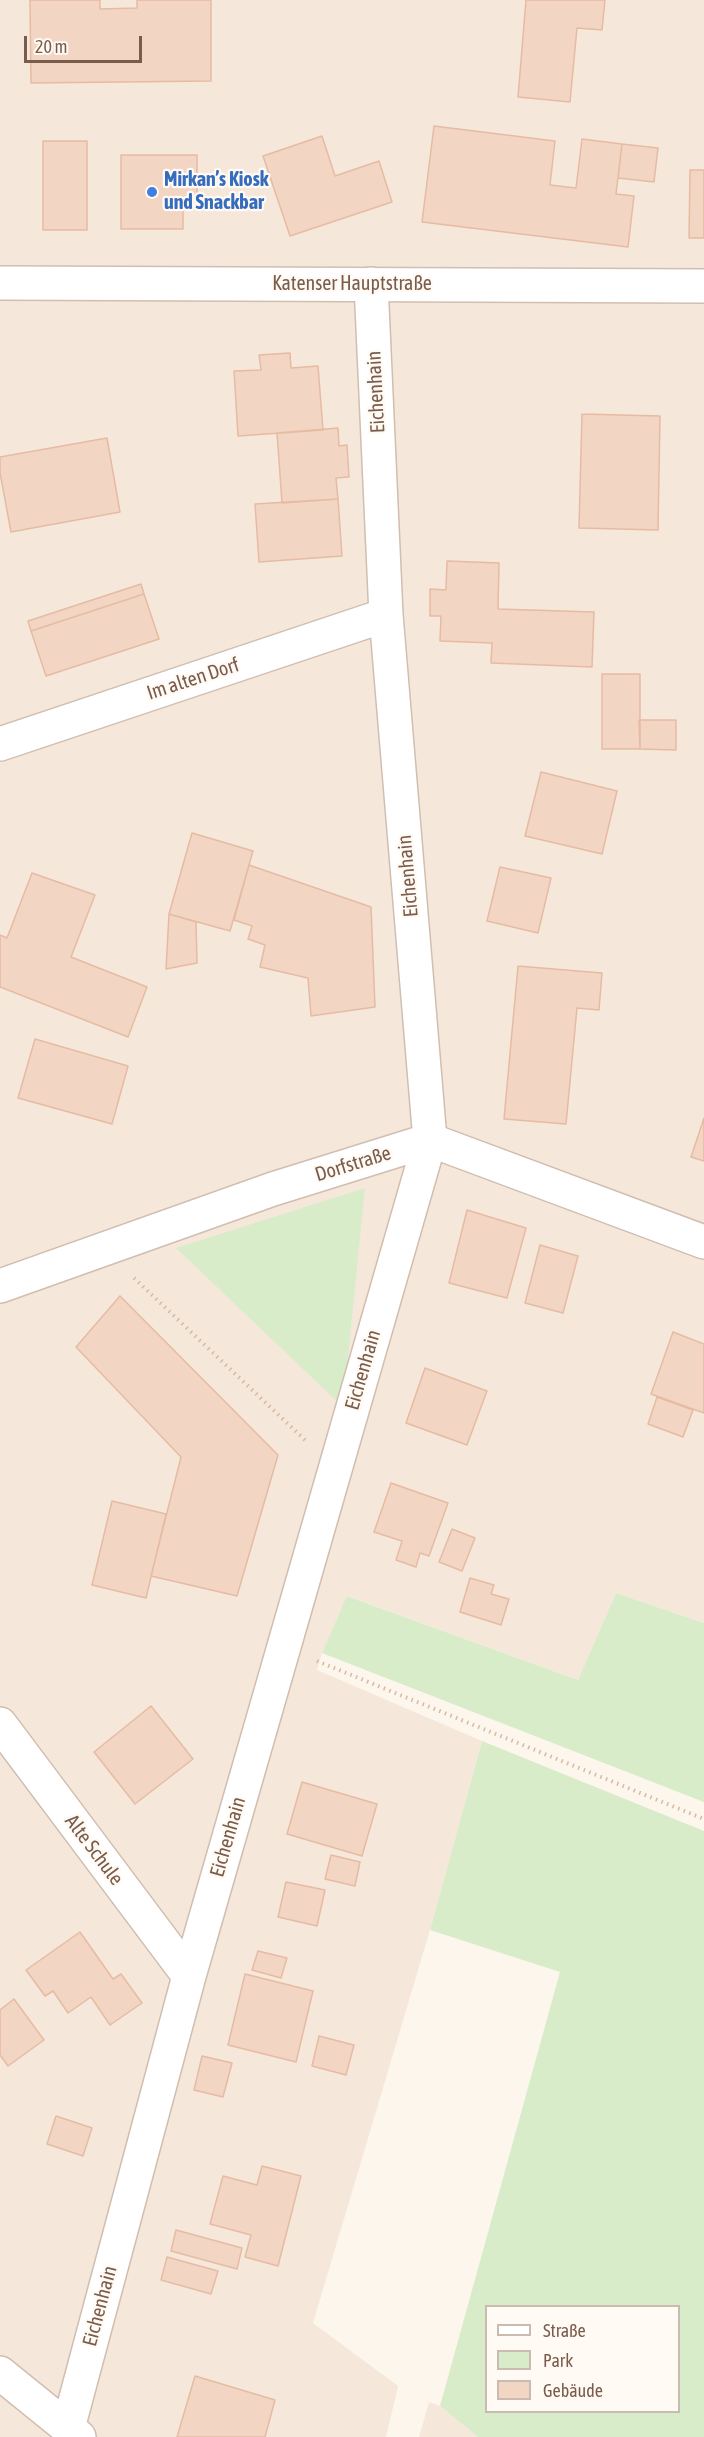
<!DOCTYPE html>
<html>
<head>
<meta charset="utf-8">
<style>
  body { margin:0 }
  #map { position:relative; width:704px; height:2437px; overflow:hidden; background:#fdf6ec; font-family:"Asap Condensed",sans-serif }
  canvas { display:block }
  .legend { position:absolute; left:485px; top:2305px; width:195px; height:108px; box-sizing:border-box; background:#fffaf3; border:2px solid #cabbb1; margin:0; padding:8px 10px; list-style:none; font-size:18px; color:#7a5c4d }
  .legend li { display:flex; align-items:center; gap:12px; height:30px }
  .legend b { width:30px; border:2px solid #cabbb1 }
  .scale { position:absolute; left:24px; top:36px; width:118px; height:27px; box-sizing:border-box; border:3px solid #7a5c4d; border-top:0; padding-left:8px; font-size:18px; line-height:21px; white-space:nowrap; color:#7a5c4d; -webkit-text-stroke:4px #fffaf3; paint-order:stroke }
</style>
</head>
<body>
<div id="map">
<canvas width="704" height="2437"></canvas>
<ul class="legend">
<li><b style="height:8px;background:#fff"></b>Straße</li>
<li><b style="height:16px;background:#d8ecc9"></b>Park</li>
<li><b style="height:16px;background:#f3d5c3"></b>Gebäude</li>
</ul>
<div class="scale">20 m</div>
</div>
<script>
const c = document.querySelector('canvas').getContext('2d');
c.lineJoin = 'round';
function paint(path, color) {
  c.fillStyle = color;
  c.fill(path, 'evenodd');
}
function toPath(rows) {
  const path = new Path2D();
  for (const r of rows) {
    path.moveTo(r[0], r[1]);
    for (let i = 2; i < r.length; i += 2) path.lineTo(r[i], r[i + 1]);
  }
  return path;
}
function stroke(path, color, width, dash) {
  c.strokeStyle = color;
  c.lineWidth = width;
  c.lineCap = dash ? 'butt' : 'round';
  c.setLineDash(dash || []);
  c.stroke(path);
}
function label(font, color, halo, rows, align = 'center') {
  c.font = font + ' "Asap Condensed",sans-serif';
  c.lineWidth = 4.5;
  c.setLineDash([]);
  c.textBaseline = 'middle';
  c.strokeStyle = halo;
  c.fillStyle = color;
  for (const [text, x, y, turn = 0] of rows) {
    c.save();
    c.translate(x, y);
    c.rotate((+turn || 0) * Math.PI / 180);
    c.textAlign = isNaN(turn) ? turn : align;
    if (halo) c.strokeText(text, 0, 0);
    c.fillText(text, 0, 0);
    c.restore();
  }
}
paint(toPath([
  [0,0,704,0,704,1623,616,1593,578,1680,348,1596,322,1653,317,1670,482,1741,430,1930,313,2323,398,2386,386,2437,0,2437],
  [429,2402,440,2406,478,2437,419,2437]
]), '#f5e8da');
paint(toPath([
  [365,1188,343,1407,176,1248],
  [616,1593,704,1623,704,1802,322,1653,347,1596,578,1680],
  [482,1741,704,1831,704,2437,478,2437,440,2406,560,1972,430,1930],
  [486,2306,678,2306,678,2412,486,2412]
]), '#d8ecc9');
const building = toPath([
  [30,0,100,0,100,9,137,8,137,0,211,0,211,81,31,83,30,0],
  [526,0,605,0,602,30,577,28,570,102,518,97,526,0],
  [434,126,555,141,550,185,576,188,582,139,622,144,616,194,634,196,628,247,422,222,434,126],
  [322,136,335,176,379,161,392,202,290,236,263,156,322,136],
  [43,141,87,141,87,230,43,230,43,141],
  [622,144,658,148,654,182,618,178,622,144],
  [121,155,197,155,197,196,190,196,190,204,183,204,183,229,121,229,121,155],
  [690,170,704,170,704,238,689,238,690,170],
  [290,353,291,368,318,366,323,430,238,436,234,371,261,370,259,355,290,353],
  [582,414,660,416,658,530,579,528,582,414],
  [338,428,339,446,347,445,349,477,336,478,338,499,282,503,277,433,338,428],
  [107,438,120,512,11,532,0,473,0,457,107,438],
  [338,499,342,556,259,562,255,504,338,499],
  [447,561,499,563,498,609,594,612,592,667,491,663,492,643,440,641,441,616,430,616,430,589,446,590,447,561],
  [141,584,144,594,31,631,28,621,141,584],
  [144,594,159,639,46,676,31,631,144,594],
  [602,674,640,674,640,749,602,749,602,674],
  [639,720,676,720,676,750,640,749,639,720],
  [541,772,617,791,602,854,525,836,541,772],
  [192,833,253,851,230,931,169,914,192,833],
  [249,865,371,907,375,1007,311,1016,308,978,260,967,265,945,248,939,252,926,234,920,249,865],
  [500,867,551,878,538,933,487,921,500,867],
  [32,873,95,895,71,957,147,987,128,1037,0,987,0,935,7,938,32,873],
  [169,914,196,922,197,963,166,969,169,914],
  [518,966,602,973,599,1010,577,1008,566,1124,504,1119,518,966],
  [35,1039,128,1066,112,1124,18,1098,35,1039],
  [704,1118,704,1161,691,1157,704,1118],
  [467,1210,526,1228,507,1298,449,1283,467,1210],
  [540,1245,578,1256,563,1313,525,1303,540,1245],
  [120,1296,278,1455,237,1596,151,1576,181,1457,76,1347,120,1296],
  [673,1332,704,1344,704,1413,651,1394,673,1332],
  [425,1368,487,1391,467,1445,406,1423,425,1368],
  [657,1397,693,1410,683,1437,648,1424,657,1397],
  [391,1483,448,1503,429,1556,420,1553,416,1567,396,1560,402,1541,374,1532,391,1483],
  [112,1501,166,1514,146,1598,92,1585,112,1501],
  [452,1529,475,1538,462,1571,439,1562,452,1529],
  [470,1578,494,1585,491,1594,509,1599,501,1625,460,1612,470,1578],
  [151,1706,193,1759,135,1804,94,1752,151,1706],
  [302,1782,377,1804,362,1856,287,1834,302,1782],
  [331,1855,360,1862,355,1886,325,1879,331,1855],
  [286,1882,325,1890,317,1926,278,1917,286,1882],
  [80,1932,113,1979,121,1974,142,2003,110,2025,91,1997,68,2013,53,1991,45,1996,26,1970,80,1932],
  [258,1951,287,1958,281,1978,252,1970,258,1951],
  [245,1974,313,1991,296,2062,228,2045,245,1974],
  [14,1999,44,2040,8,2066,0,2055,0,2010,14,1999],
  [319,2036,354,2045,346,2075,312,2066,319,2036],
  [202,2056,232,2063,223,2097,194,2090,202,2056],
  [56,2116,92,2128,83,2156,47,2144,56,2116],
  [262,2166,301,2176,278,2266,245,2257,251,2235,210,2224,223,2176,257,2185,262,2166],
  [176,2230,242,2248,237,2269,171,2251,176,2230],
  [167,2257,218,2271,211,2294,161,2280,167,2257],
  [195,2376,275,2400,265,2437,177,2437,195,2376]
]);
paint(building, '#f3d5c3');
stroke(building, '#e6bba3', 1.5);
const minor = toPath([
  [0,744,386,615],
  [0,1286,273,1189,430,1140,704,1242],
  [0,1724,189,1976],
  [0,2373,79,2437],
  [68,2428,189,1976,430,1140,386,615,371,284]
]);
const tertiary = toPath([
  [0,283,704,286]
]);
stroke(minor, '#d1beb0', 36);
stroke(tertiary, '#d1beb0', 36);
stroke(toPath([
  [134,1278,305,1440],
  [317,1661,704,1819]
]), '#d9b8a5', 4, [1.5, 4.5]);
stroke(minor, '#fff', 33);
stroke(tertiary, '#fff', 33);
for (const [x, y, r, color] of [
  [152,192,6,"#3f7fe0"]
]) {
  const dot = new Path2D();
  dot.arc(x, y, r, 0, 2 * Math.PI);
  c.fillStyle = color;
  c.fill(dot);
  stroke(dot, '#fffaf3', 2);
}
label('bold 20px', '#366cbe', '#fffaf3', [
  ["Mirkan’s Kiosk",164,180],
  ["und Snackbar",164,203]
], 'left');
label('20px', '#7a5c4d', '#fffaf3', [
  ["Katenser Hauptstraße",352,284],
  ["Eichenhain",376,392,-93],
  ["Im alten Dorf",193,679,-18],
  ["Eichenhain",408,876,-95],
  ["Dorfstraße",353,1164,-17],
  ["Eichenhain",363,1370,-74],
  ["Eichenhain",228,1837,-74],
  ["Alte Schule",94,1850,53],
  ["Eichenhain",100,2306,-75]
]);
</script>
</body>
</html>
